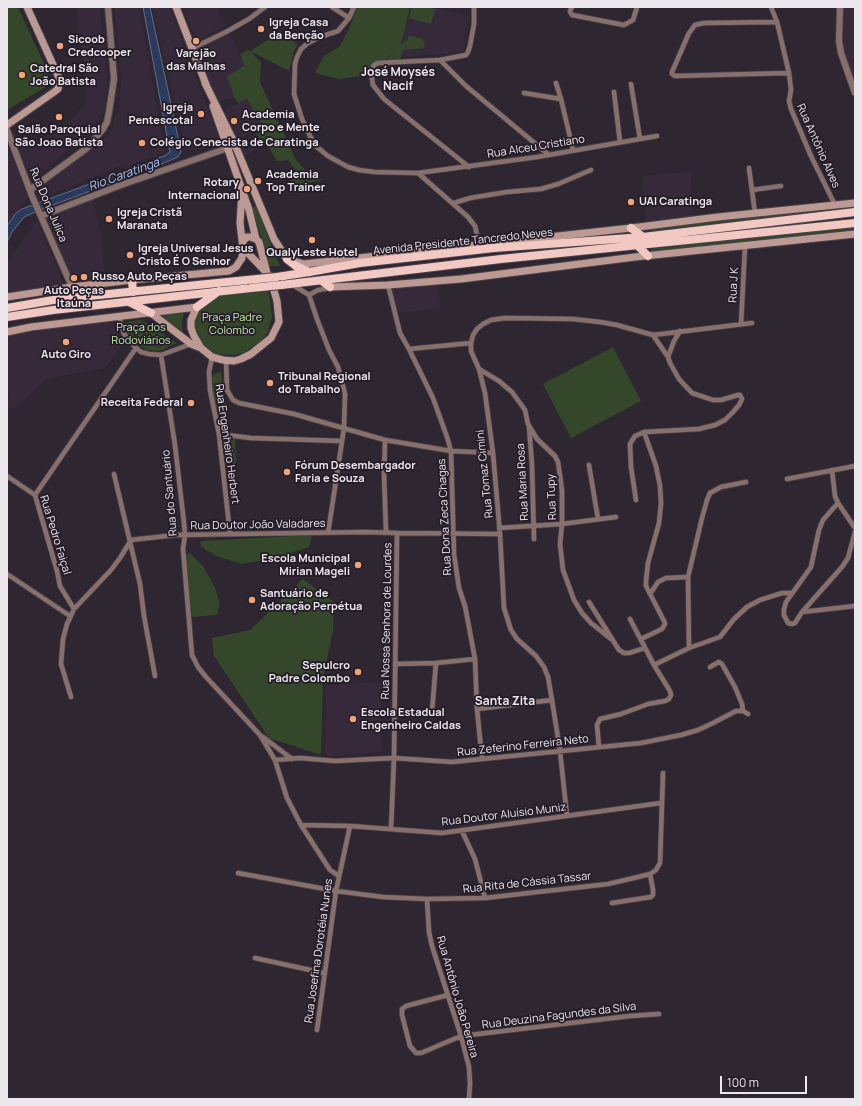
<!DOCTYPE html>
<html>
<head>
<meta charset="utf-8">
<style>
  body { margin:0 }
  #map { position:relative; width:862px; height:1106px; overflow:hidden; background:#2e2630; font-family:Manrope,sans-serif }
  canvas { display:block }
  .frame { position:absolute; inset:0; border:8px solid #ece6ed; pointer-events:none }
  .scale { position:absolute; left:720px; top:1076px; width:87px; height:18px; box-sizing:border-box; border:2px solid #ece6ed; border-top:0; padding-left:5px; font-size:12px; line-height:14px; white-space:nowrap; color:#ece6ed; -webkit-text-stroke:3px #241c26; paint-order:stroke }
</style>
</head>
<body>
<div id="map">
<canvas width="862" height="1106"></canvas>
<div class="frame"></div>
<div class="scale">100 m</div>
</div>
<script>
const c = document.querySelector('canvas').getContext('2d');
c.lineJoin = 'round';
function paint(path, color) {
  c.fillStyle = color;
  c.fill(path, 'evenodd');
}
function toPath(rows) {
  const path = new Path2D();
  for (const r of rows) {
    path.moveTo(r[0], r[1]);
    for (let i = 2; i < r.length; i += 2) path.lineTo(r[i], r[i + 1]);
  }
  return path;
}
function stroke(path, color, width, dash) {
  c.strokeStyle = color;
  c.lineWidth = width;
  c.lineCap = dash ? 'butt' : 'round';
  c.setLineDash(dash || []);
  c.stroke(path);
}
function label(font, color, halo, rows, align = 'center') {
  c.font = font + ' Manrope,sans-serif';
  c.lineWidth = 3.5;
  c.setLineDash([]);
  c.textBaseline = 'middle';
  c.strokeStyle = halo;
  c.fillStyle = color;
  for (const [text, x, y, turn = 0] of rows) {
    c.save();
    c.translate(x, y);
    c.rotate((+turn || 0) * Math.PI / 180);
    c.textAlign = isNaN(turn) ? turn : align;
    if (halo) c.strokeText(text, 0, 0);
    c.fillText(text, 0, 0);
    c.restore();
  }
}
paint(toPath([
  [77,7,100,7,107,75,106,107,101,119,33,182,18,150,44,138,72,118,86,103,86,79,79,36],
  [114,7,139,7,164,147,162,148,163,153,126,167,125,164,39,200,34,191,101,142,111,131,113,126,114,115,117,115,119,112,121,78],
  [152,7,169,7,223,147,186,151],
  [183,7,218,7,225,26,196,41],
  [411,7,432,7,469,16,463,52,398,58],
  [840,7,855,7,855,93,839,41],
  [230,32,244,66,227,76,235,99,223,100,218,103,197,49],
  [247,99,263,128,234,140,224,111,227,108],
  [256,134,262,147,244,156,238,142],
  [7,143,28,198,7,224],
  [691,171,692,216,646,221,642,176],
  [93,198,101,235,105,273,72,283,45,217],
  [37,220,64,285,7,294,7,263],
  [436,279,441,308,392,314,389,285],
  [108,320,116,329,124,343,105,368,47,379,14,410,7,408,9,392,7,387,7,335,34,329],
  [381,682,382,752,325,756,326,685]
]), '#362939');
paint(toPath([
  [7,7,18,7,49,75,51,82,49,85,7,110],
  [357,7,410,7,401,45,407,39,407,41,409,35,423,39,425,48,403,50,400,60,385,61,397,48,370,75,339,79,315,73,324,56,339,47,349,29],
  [412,7,426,7,435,9,431,24,409,18],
  [280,32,289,39,298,44,294,51,289,71,250,51],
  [247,50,250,51,261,62,260,82,296,160,309,174,322,180,296,186,291,185,290,178,297,172,288,160,277,161,268,146,262,144,256,132,263,128,247,99,238,103,235,99,227,76,244,66,240,54],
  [256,205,273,250,280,266,269,266,266,251,252,209],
  [855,205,855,210,651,233,649,228,736,217],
  [855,226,855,231,651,253,651,249],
  [250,287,268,291,270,299,272,316,268,332,261,342,243,353,234,355,215,354,202,347,190,316,212,298,232,293],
  [184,312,182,322,183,338,154,316],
  [141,320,177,343,162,350,156,351,148,350,135,344,124,331,122,323],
  [613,347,641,401,571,438,543,384],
  [221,371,229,431,217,425,210,380,213,375],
  [235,439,236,464,219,465,218,445,224,440],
  [312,535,309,547,279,557,242,564,216,556,201,547,200,541],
  [190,553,203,566,215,588,220,604,217,615,192,617,185,555],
  [303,579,334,602,333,631,323,678,321,755,269,738,214,656,212,638,250,630]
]), '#34472b');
const water = toPath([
  [143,7,150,7,181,151,178,157,152,168,42,209,24,217,12,232,7,242,7,226,16,213,22,209,149,162,166,155,170,152,143,7]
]);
paint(water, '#293a5d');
stroke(water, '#646e88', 1);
const minor = toPath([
  [332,7,349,18,338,31,320,37,308,43,301,49,297,57,295,64,294,94,302,119,310,136,317,147,328,156,348,167,359,170,374,172,418,173,468,217,475,226,479,244],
  [572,7,570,11,572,15,624,25,633,20,637,7],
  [771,7,777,22,789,73,791,90,789,101,791,109,811,156,835,205],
  [349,18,354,7],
  [777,22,704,23,695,25,689,33,672,72,672,74,675,76,789,73],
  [193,48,226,32,249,19,265,7],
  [440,60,466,86,549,155],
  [556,83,561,99,573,150],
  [631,84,640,139],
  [614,92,620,142],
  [524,93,561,99],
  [469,167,384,99,373,85,371,72,374,65,378,63,440,60,466,55,468,52,470,46,474,24,474,7],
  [749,168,755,213],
  [418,173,537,157,657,136],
  [752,190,781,186],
  [454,203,470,198,507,192,541,189,558,184,591,170],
  [293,285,309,295,317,319,329,350,338,367,345,394,344,428,328,533],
  [388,285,400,333,409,349,433,398,447,437,451,451,454,554,459,588,465,606,475,659,477,709,482,759],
  [309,295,318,290,330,288],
  [119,317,124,334,136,348,141,352,149,354,161,355,191,344],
  [741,324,745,247],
  [409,349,471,343],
  [161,355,175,445,184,523,185,535,183,549,192,655,198,667,206,677,260,735,275,760,287,798,301,825,330,870,339,876],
  [212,357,209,372,210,390,219,434,230,534],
  [668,357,674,341,680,331],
  [226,360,227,390,233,400,239,403,294,414,385,440,451,451,493,453],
  [479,369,499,381,512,392,525,410,528,424,537,439,555,456,558,462,562,490,562,524,560,544,563,570,574,600,582,613,591,623,611,639],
  [529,426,532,465,534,539],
  [219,434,251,438,342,441],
  [385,440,384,474,386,532],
  [589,465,598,519],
  [832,470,835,496,838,503,855,528],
  [114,474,140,584,144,616,155,676],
  [7,476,35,495,57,571,60,586,74,609],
  [787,479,855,466],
  [35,495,136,348],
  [636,500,631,467,630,444,635,436,644,432],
  [838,503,823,520,819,530,811,567,786,602,784,609,784,615,788,623,792,624,795,623,802,612,842,567,848,558,855,532],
  [499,528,562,524,616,517],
  [131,540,175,535,366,532,397,533,500,534],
  [7,574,70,616],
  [688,577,689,648],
  [650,594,658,582,666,578,688,577,702,518,707,500,710,493,721,487,746,482],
  [589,602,619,650,624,653,629,653,645,648],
  [802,612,855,606],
  [641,639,662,629,665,624,664,621,646,586,646,581,648,563,659,523,661,503,660,486,656,466,644,432,699,429,715,425,725,420,733,412,739,405,742,399,740,395,738,395,721,400,713,400,692,393,679,379,670,363,668,357,653,335],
  [395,664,436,663,475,659],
  [654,665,689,648,720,637,734,619,747,607,760,600,782,593,791,593],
  [710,667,717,663,719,662,722,664,735,687,742,704,743,711],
  [71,697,61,664,63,639,67,624,74,609,111,570,120,558,131,540],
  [477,709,552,700],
  [432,711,436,663],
  [263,737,292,759],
  [599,747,597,725,600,719,621,714,648,704,665,701,669,699,671,695,670,691,654,665,630,619],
  [275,760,300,758,335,761,394,758,452,762,641,743,681,735,698,730,713,723,736,711,743,711,748,714],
  [567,816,560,751,552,700,548,677,544,667,536,656,517,639,511,630,504,608,500,534,493,453,485,393,479,369,471,351,471,343,473,335,477,329,483,324,491,320,505,318,573,319,600,322,617,325,653,335,752,323],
  [301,825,350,826,442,833,661,803],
  [391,829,394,758,397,533],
  [462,831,475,859,485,898],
  [238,873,336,891,383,897,427,899,485,898,608,884,638,877,650,874,656,870,660,863,663,773],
  [427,899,429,932,432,946,461,1036,469,1067,470,1083,469,1099],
  [612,903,651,897,653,895,653,890,650,874],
  [255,958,324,973],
  [448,995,406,1006,402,1009,402,1015,410,1046,416,1053,421,1053,461,1036,630,1016,659,1014],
  [317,1030,336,891,350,826]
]);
const tertiary = toPath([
  [840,7,839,41,841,53,855,93],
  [7,130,32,196,72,287],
  [30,190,87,148,103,129,107,122,109,112,114,79,108,7],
  [41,216,121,185,231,147]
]);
const secondary = toPath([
  [176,7,207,87],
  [205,83,233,140,274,239,287,259,304,264,631,228,718,217,855,203],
  [7,125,54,92,58,89,59,85,59,78,27,7],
  [242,244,243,241,247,237,250,237,256,239],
  [243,248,266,272],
  [330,287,388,285,461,279,635,257,855,234],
  [7,297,72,287,132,280,229,271,236,267,242,258,243,248,240,223,242,192],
  [197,307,191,320,191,328,194,336,201,348,212,357,223,360,234,361,241,359,251,354,271,338,279,322,277,301,272,284,267,273,259,242,256,239,249,210,213,106],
  [151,313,191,344,201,348],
  [7,332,31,327,197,307]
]);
const trunk = toPath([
  [631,228,643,237],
  [638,246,648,256],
  [287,259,296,266,309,272],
  [277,277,309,272,360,263,423,256,494,248,643,237,855,212],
  [132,280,133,292],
  [322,281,330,287],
  [281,285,501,259,855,223],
  [129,302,151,313],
  [197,307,219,291],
  [7,308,59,299,247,280],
  [7,317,53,310,251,288]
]);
stroke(minor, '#49414a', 6);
stroke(tertiary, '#49414a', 8);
stroke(secondary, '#49414a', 9);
stroke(trunk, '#49414a', 10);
stroke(minor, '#87706c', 4.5);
stroke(tertiary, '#87706c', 6);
stroke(secondary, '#bc9992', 7);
stroke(trunk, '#f1c9c2', 8);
const trunkBridge = toPath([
  [247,280,277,277],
  [251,288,281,285]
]);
stroke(trunkBridge, '#49414a', 10, []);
stroke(trunkBridge, '#f1c9c2', 8);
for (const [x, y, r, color] of [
  [261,29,4,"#efa377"],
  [196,41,4,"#efa377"],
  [60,46,4,"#efa377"],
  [22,75,4,"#efa377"],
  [201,114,4,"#efa377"],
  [59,117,4,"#efa377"],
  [234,121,4,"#efa377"],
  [142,143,4,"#efa377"],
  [258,181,4,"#efa377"],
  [247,189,4,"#efa377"],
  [631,202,4,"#efa377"],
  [109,219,4,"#efa377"],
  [312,240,4,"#efa377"],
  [130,255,4,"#efa377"],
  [84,277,4,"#efa377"],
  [74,278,4,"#efa377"],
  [66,342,4,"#efa377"],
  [270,383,4,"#efa377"],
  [191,403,4,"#efa377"],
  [287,472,4,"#efa377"],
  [358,565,4,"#efa377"],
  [252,600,4,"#efa377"],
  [358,672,4,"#efa377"],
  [353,719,4,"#efa377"]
]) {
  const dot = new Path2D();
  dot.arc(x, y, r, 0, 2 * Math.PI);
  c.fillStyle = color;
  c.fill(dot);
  stroke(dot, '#241c26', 1.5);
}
label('bold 11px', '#ece6ed', '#241c26', [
  ["Igreja Casa",269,23],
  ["da Benção",269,36],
  ["Sicoob",68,40],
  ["Credcooper",68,53],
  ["Varejão",196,54,"center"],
  ["das Malhas",196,67,"center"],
  ["Catedral São",30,69],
  ["João Batista",30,82],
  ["Igreja",193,108,"right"],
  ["Pentescotal",193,121,"right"],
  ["Academia",242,115],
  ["Corpo e Mente",242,128],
  ["Salão Paroquial",59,130,"center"],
  ["São Joao Batista",59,143,"center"],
  ["Colégio Cenecista de Caratinga",150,143],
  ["Academia",266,175],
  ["Top Trainer",266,188],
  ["Rotary",239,183,"right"],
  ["Internacional",239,196,"right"],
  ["UAI Caratinga",639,202],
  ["Igreja Cristã",117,213],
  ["Maranata",117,226],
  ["Igreja Universal Jesus",138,249],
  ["Cristo É O Senhor",138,262],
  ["QualyLeste Hotel",312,253,"center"],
  ["Russo Auto Peças",92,277],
  ["Auto Peças",74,291,"center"],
  ["Itaúna",74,304,"center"],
  ["Auto Giro",66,355,"center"],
  ["Tribunal Regional",278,377],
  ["do Trabalho",278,390],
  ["Receita Federal",183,403,"right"],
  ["Fórum Desembargador",295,466],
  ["Faria e Souza",295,479],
  ["Escola Municipal",350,559,"right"],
  ["Mirian Mageli",350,572,"right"],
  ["Santuário de",260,594],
  ["Adoração Perpétua",260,607],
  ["Sepulcro",350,666,"right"],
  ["Padre Colombo",350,679,"right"],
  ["Escola Estadual",361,713],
  ["Engenheiro Caldas",361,726]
], 'left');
label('11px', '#ece6ed', '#241c26', [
  ["Rua Antônio Alves",818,146,66],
  ["Rua Alceu Cristiano",536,147,-9],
  ["Rua Dona Julica",48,205,67],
  ["Avenida Presidente Tancredo Neves",463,242,-6],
  ["Rua J K",734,285,-87],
  ["Rua Engenheiro Herbert",227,444,82],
  ["Rua Tomaz Cimini",485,474,-96],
  ["Rua Maria Rosa",523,482,-93],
  ["Rua do Santuário",170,493,-95],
  ["Rua Tupy",552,497,-92],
  ["Rua Dona Zeca Chagas",445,517,-93],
  ["Rua Doutor João Valadares",258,525,-1],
  ["Rua Pedro Faiçal",55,535,73],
  ["Rua Nossa Senhora de Lourdes",387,621,-89],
  ["Rua Zeferino Ferreira Neto",523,746,-6],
  ["Rua Doutor Aluísio Muniz",504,815,-7],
  ["Rua Rita de Cássia Tassar",527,883,-6],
  ["Rua Josefina Dorotéia Nunes",319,951,-82],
  ["Rua Antônio João Pereira",457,997,74],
  ["Rua Deuzina Fagundes da Silva",559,1016,-7]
]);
label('11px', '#bfebac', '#241c26', [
  ["Praça Padre",232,318],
  ["Colombo",232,331],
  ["Praça dos",141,328],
  ["Rodoviários",141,341]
]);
label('bold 12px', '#ece6ed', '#241c26', [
  ["José Moysés",398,73],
  ["Nacif",398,87],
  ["Santa Zita",505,702]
]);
label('italic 12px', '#adc7f9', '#241c26', [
  ["Rio Caratinga",124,175,-20]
]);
</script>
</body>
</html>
